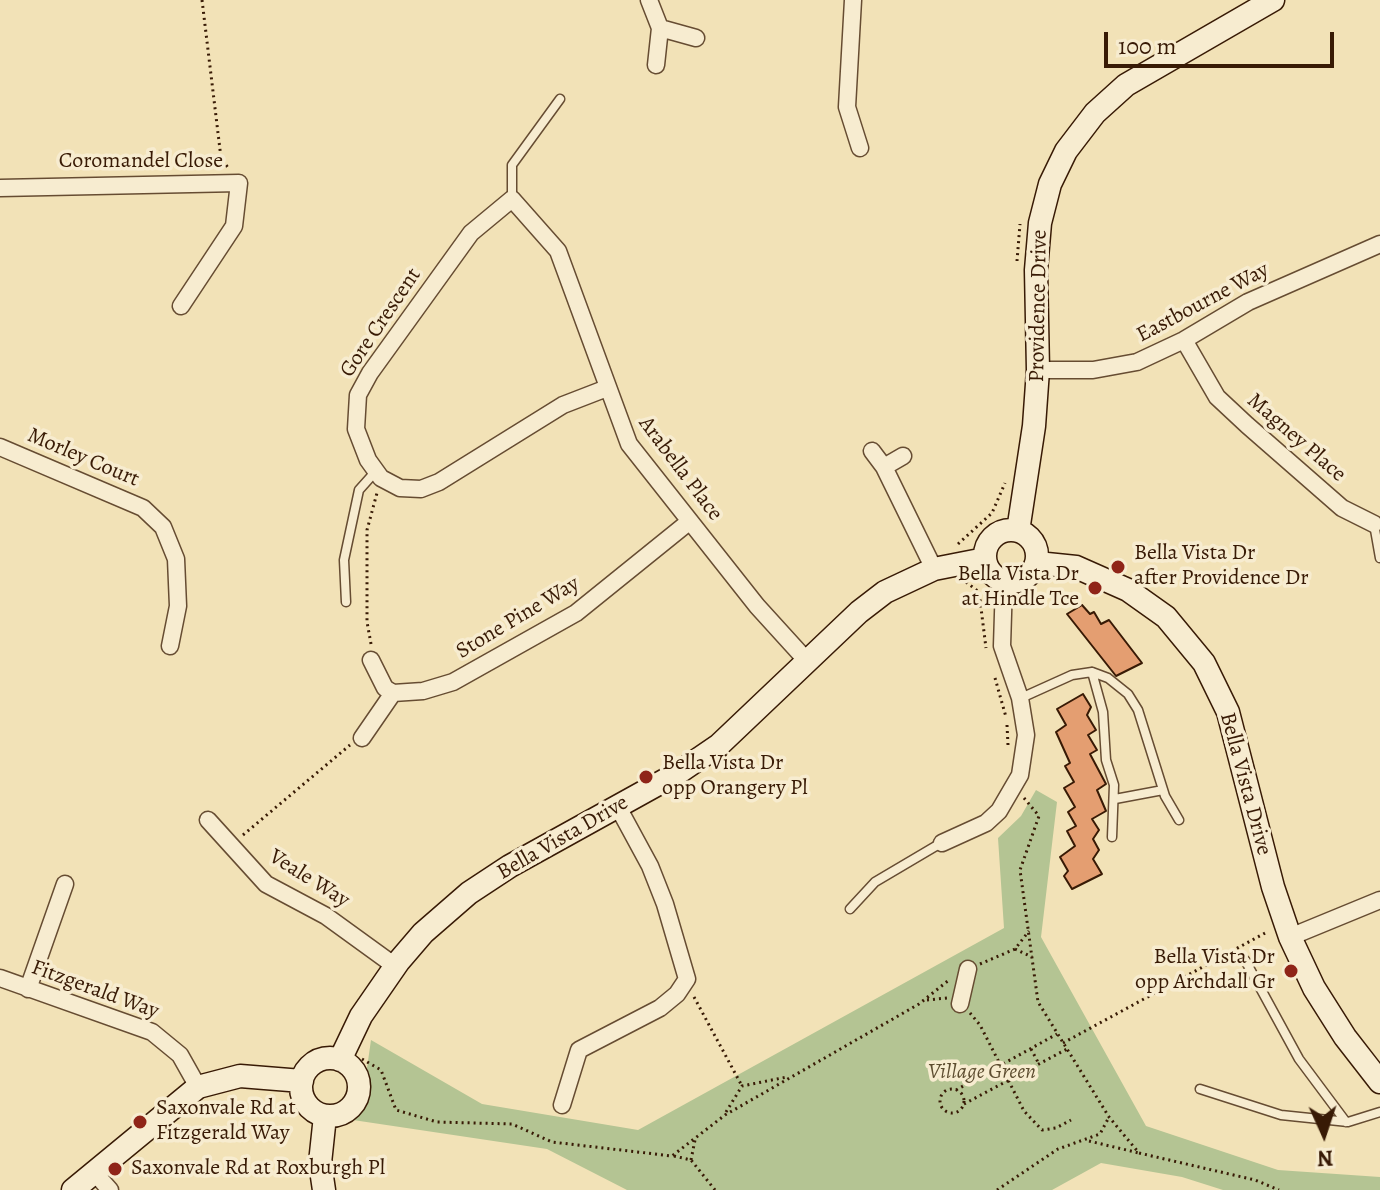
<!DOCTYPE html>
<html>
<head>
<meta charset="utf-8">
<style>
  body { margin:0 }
  #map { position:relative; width:1380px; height:1190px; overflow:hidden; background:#f2e2b7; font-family:Alegreya,serif }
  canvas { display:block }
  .north { position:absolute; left:1284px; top:1094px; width:80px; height:80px; -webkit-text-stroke:6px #f7ecd0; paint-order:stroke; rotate:177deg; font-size:22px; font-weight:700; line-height:32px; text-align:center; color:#381a05 }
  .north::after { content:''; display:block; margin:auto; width:28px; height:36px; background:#381a05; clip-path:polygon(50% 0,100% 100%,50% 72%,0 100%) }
  .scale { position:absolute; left:1104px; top:32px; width:230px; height:36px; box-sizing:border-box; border:4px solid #381a05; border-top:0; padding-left:10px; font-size:24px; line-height:28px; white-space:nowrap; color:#381a05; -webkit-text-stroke:6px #f7ecd0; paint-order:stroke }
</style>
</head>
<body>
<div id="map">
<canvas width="1380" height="1190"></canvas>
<div class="north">N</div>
<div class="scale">100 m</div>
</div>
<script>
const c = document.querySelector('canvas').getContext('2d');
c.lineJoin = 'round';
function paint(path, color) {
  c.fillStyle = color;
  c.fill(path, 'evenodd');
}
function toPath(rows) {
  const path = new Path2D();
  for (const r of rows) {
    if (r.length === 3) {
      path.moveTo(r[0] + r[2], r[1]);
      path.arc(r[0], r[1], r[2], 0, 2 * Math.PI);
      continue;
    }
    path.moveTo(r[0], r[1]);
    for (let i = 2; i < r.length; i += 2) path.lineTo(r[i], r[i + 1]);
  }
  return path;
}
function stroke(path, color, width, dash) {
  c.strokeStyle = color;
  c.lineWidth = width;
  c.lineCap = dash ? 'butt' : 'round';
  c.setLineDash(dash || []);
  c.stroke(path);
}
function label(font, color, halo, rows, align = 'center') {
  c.font = font + ' Alegreya,serif';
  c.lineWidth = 7;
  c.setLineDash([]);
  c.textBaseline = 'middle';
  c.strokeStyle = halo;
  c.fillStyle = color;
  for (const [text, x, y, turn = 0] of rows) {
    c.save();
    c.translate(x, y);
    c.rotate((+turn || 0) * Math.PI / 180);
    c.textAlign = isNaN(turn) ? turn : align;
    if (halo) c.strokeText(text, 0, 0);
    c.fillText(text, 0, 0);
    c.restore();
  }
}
paint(toPath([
  [1036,790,1057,802,1041,937,1146,1126,1278,1170,1380,1177,1380,1190,1223,1190,1182,1177,1101,1163,1052,1190,627,1190,547,1149,353,1120,366,1107,371,1090,367,1068,371,1040,482,1104,638,1130,1004,928,998,838,1021,816]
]), '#b4c493');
const building = toPath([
  [1082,605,1090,614,1094,612,1101,624,1109,620,1142,663,1116,676,1067,614,1082,605],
  [1083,694,1091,707,1087,715,1096,730,1088,735,1097,750,1090,754,1106,784,1097,790,1106,811,1092,819,1099,830,1093,839,1099,850,1093,859,1102,874,1072,889,1064,876,1068,871,1060,857,1075,846,1067,831,1076,826,1068,812,1075,807,1064,788,1074,782,1065,766,1070,763,1056,732,1066,725,1057,709,1083,694]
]);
paint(building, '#e49e71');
stroke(building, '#381a05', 2);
const lane = toPath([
  [512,199,512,165,560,99],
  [1374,524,1380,558],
  [346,602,344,560,359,490,376,471],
  [1092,672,1103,712,1106,760,1114,785,1112,837],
  [1021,698,1072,675,1092,672,1108,678,1128,694,1138,710,1165,796,1179,820],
  [1115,799,1163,790],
  [850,909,875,882,941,843],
  [1245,960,1299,1059,1346,1122],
  [1200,1089,1281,1115,1348,1122,1380,1112]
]);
const street = toPath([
  [649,0,660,28,656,65],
  [853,0,847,107,860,148],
  [660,28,696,38],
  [0,188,239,183,234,226,181,306],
  [1184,340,1217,397,1247,425,1342,508,1374,524],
  [1038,370,1093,370,1137,362,1184,340,1248,302,1380,244],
  [607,388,563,405,439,482,421,489,400,488,381,478,368,460,356,429,358,395,370,373,471,233,512,199,558,251,629,444,757,606,807,661],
  [0,447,143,508,163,527,176,559,178,606,170,646],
  [872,451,884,467,934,569],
  [884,467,903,456],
  [371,660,385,688,393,693,423,691,453,682,576,613,690,521],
  [362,738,393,693],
  [208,820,266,884,326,916,395,966],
  [942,843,986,823,999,811,1020,775,1026,735,1020,698,1002,646,1004,582],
  [1290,937,1380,900],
  [0,978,152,1032,180,1055,198,1087],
  [28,989,65,884],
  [960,1004,968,969],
  [562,1105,579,1050,660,1008,677,994,687,979,665,904,650,866,618,807],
  [94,1172,110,1190]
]);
const secondary = toPath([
  [1011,556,26],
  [1018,531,1034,426,1038,370,1036,270,1040,223,1050,184,1066,151,1095,113,1126,85,1273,0],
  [1037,563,1076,567,1128,590,1166,617,1204,663,1228,712,1273,887,1290,937,1314,988,1345,1037,1380,1082],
  [330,1087,29],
  [340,1060,361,1016,399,961,423,933,469,893,510,866,678,773,719,745,859,612,885,592,934,569,985,559],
  [73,1190,198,1087,240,1076,302,1081],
  [324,1190,320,1163,325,1116]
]);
stroke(lane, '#664c32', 11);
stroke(street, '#664c32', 19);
stroke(secondary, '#381a05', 25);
stroke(toPath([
  [202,0,221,158,229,169],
  [1017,261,1020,224],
  [958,544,992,513,1005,483],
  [966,582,979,592,986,648],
  [371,644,367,622,367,530,377,493],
  [995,678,1006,717],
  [1007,725,1008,745],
  [1024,798,1039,816,1020,870,1038,1002,1109,1117,1139,1153,1255,1180,1279,1190],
  [243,835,350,745],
  [1015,949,1032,957],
  [980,964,1015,949,1029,931],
  [694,997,742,1086],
  [927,1000,947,998],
  [970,1013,980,1025,1024,1111,1042,1130,1056,1128,1071,1120],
  [1063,1043,1267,932],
  [1031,1049,1039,1064],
  [362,1059,381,1070,396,1110,437,1122,512,1124,552,1142,672,1156,725,1115,919,1004,949,980],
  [952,1101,12],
  [956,1090,1057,1034],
  [964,1104,1067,1049],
  [726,1112,742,1086,787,1077],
  [1089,1141,1139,1153],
  [674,1156,691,1160,715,1190],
  [691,1160,695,1140],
  [997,1190,1058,1149,1100,1134,1109,1117]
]), '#381a05', 3, [2, 4]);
stroke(lane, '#f7ecd0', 8);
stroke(street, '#f7ecd0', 16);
stroke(secondary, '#f7ecd0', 22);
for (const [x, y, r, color] of [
  [1118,567,8,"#8f2418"],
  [1095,588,8,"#8f2418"],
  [646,777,8,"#8f2418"],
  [1291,971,8,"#8f2418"],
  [140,1122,8,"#8f2418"],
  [115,1169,8,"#8f2418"]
]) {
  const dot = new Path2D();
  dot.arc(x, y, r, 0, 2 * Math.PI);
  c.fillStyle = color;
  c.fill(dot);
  stroke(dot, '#f7ecd0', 3);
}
label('22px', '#381a05', '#f7ecd0', [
  ["Coromandel Close",141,162],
  ["Eastbourne Way",1203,303,-28],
  ["Providence Drive",1039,306,-89],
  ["Gore Crescent",381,323,-56],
  ["Magney Place",1296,438,41],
  ["Morley Court",83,458,23],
  ["Arabella Place",680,469,53],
  ["Stone Pine Way",518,618,-31],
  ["Bella Vista Drive",1245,784,75],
  ["Bella Vista Drive",563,838,-30],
  ["Veale Way",309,879,32],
  ["Fitzgerald Way",95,990,20]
]);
label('22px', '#381a05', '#f7ecd0', [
  ["Bella Vista Dr",1134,554],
  ["after Providence Dr",1134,579],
  ["Bella Vista Dr",1079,575,"right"],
  ["at Hindle Tce",1079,600,"right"],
  ["Bella Vista Dr",662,764],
  ["opp Orangery Pl",662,789],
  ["Bella Vista Dr",1275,958,"right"],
  ["opp Archdall Gr",1275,983,"right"],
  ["Saxonvale Rd at",156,1109],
  ["Fitzgerald Way",156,1134],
  ["Saxonvale Rd at Roxburgh Pl",131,1169]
], 'left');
label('italic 22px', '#5d4d30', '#f7ecd0', [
  ["Village Green",982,1073]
]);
</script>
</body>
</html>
